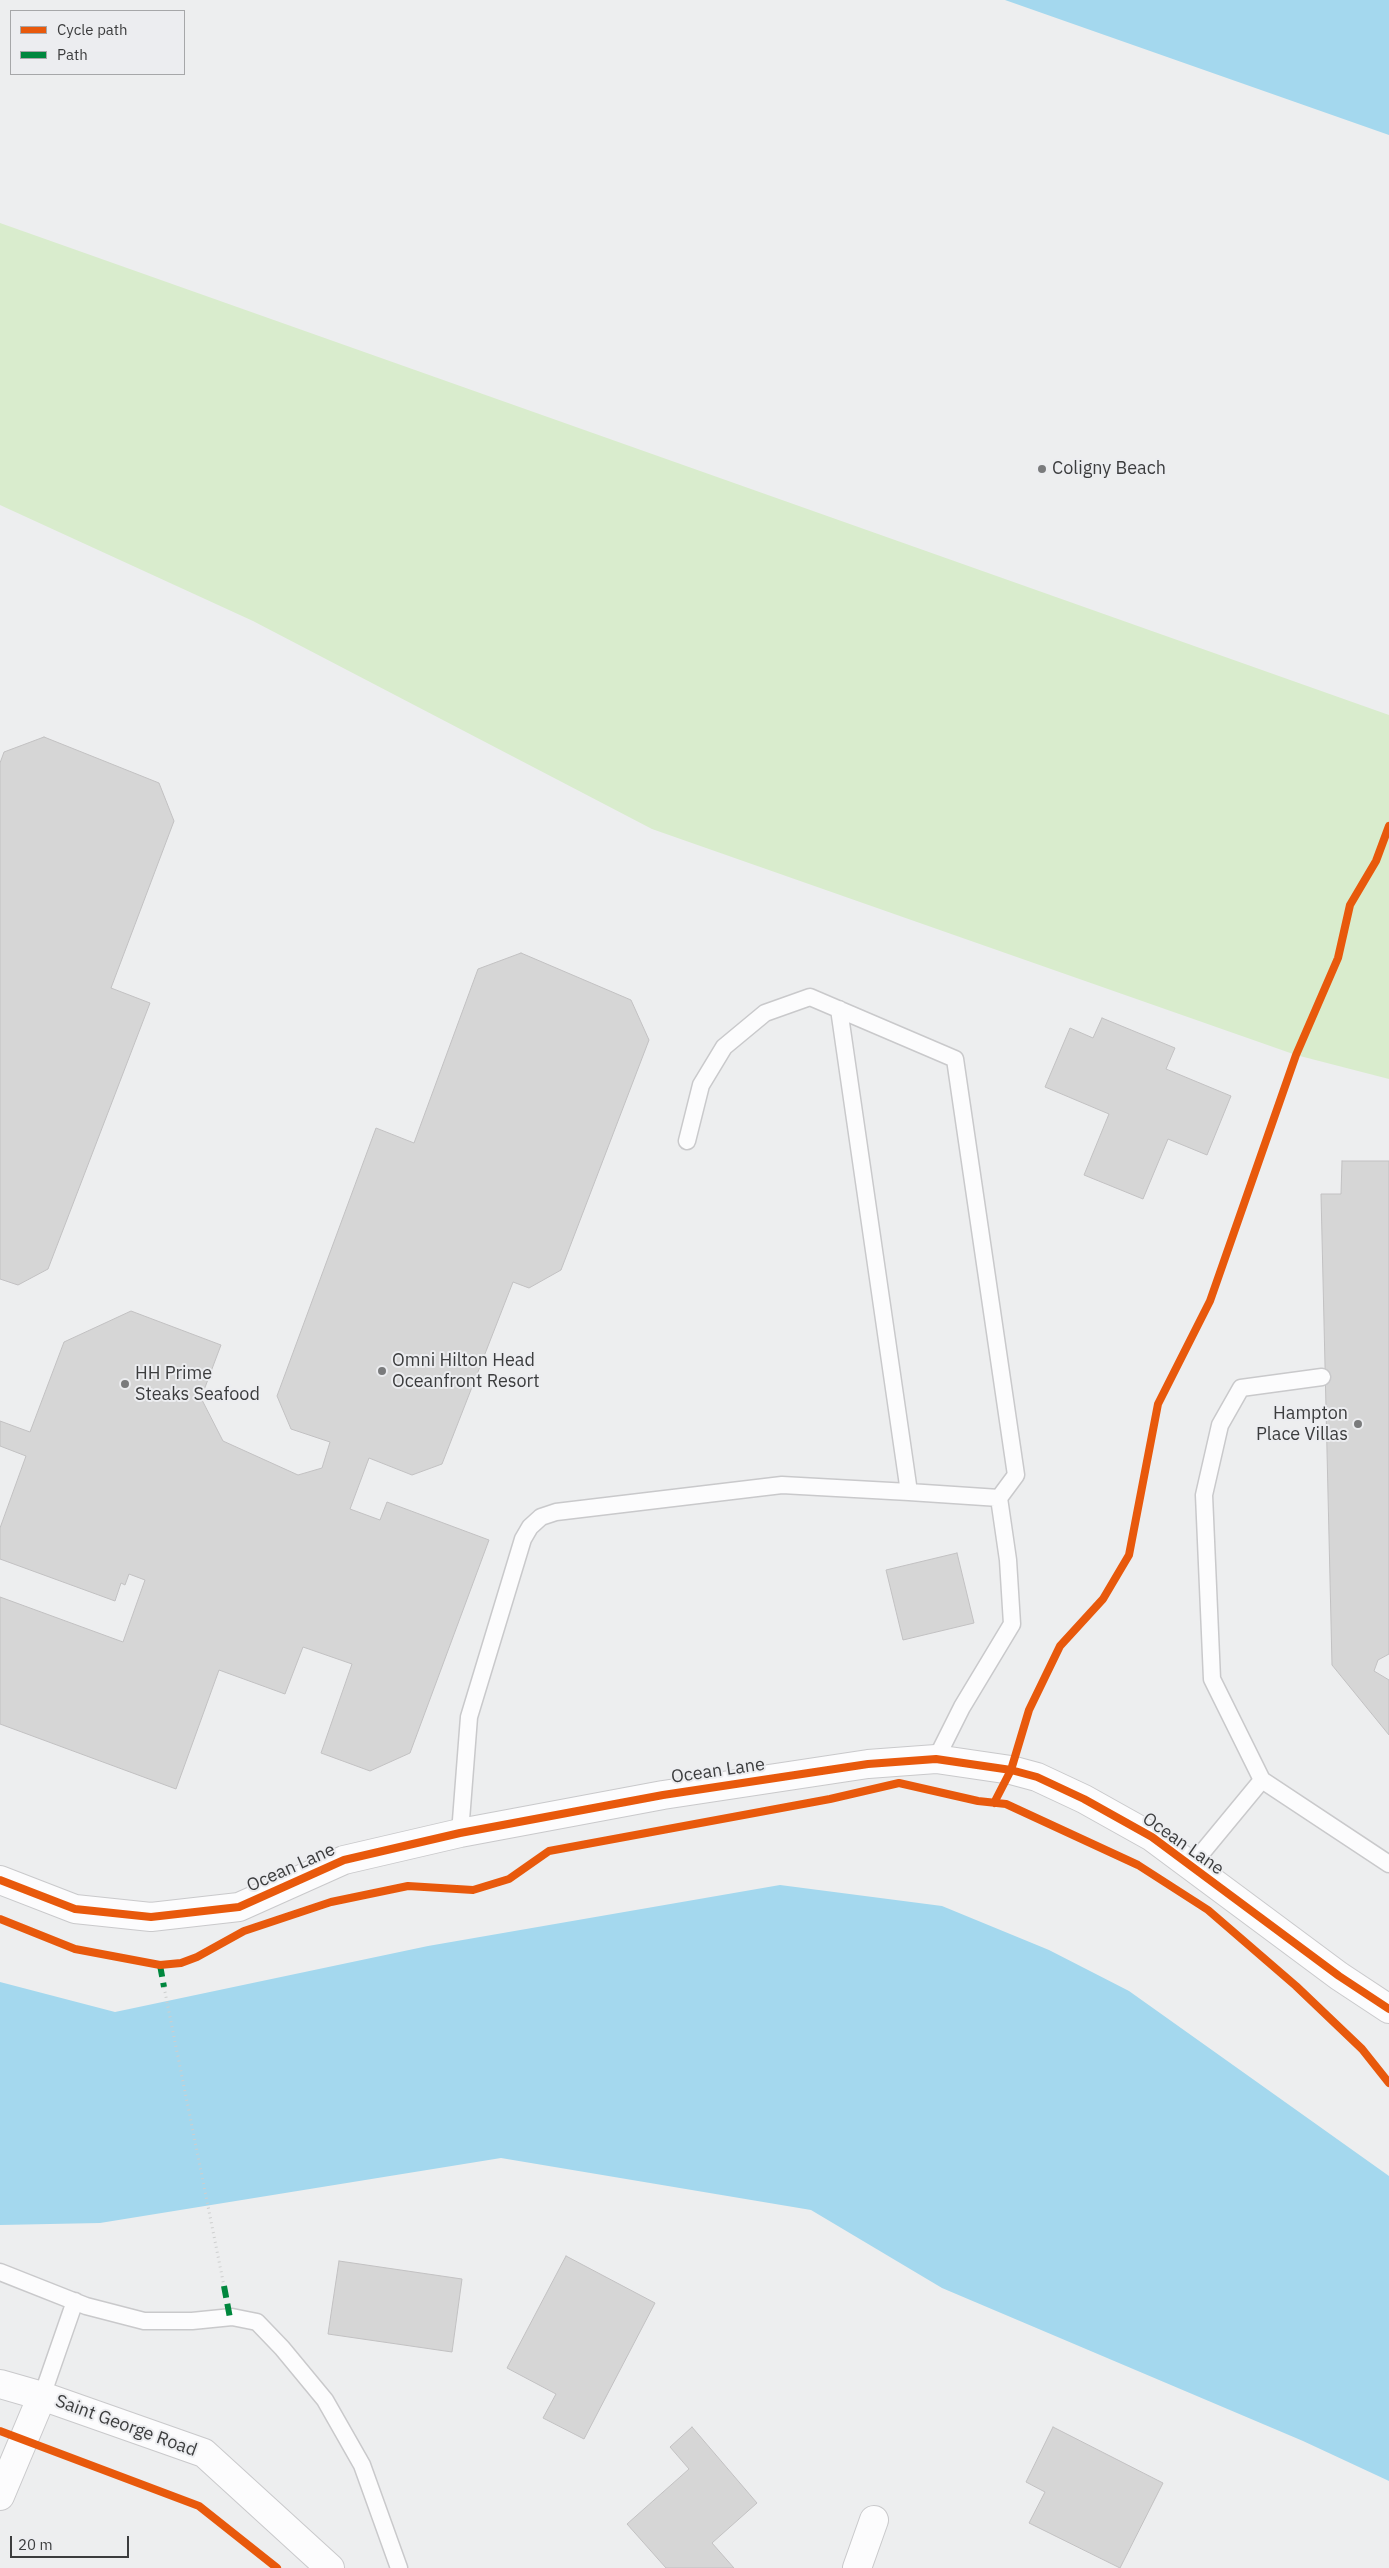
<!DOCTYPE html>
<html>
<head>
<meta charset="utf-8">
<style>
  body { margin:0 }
  #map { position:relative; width:1389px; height:2568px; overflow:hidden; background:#edeeef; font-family:"IBM Plex Sans",sans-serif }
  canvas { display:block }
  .legend { position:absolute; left:10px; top:10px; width:175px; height:65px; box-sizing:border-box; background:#ecedf0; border:1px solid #a6a7a9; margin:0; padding:6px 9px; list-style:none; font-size:15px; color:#3c3d3e }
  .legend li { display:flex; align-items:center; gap:10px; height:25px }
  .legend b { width:25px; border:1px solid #a6a7a9 }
  .scale { position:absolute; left:10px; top:2536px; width:119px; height:22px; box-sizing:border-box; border:2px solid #3c3d3e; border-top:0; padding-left:6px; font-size:15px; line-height:18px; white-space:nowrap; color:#3c3d3e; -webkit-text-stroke:4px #ecedf0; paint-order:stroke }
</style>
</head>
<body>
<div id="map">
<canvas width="1389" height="2568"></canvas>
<ul class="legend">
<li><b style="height:6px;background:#e8590c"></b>Cycle path</li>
<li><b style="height:6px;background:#00873e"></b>Path</li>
</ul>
<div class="scale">20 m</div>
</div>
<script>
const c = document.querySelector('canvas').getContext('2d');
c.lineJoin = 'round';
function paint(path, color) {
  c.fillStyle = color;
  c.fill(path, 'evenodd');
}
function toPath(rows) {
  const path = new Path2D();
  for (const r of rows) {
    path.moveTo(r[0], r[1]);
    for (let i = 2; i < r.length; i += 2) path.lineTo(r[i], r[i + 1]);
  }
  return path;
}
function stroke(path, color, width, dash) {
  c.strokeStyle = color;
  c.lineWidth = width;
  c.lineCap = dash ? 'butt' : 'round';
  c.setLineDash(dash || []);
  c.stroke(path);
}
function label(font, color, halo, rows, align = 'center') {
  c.font = font + ' "IBM Plex Sans",sans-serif';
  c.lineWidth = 4;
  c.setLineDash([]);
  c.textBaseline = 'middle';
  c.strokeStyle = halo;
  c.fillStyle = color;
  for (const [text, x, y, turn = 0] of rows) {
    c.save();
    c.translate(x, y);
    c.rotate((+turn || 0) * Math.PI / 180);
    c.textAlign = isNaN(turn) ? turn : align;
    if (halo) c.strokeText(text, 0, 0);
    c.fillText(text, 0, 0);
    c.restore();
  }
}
paint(toPath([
  [0,223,1389,715,1389,1079,1296,1055,652,829,253,621,0,505]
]), '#d9eccd');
paint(toPath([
  [1005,0,1389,0,1389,135],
  [780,1885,942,1906,1049,1950,1129,1991,1389,2176,1389,2481,1303,2441,942,2288,811,2210,501,2158,100,2223,0,2225,0,1982,115,2012,428,1946]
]), '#a4d8ee');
const building = toPath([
  [44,737,159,783,174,821,111,988,150,1003,48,1269,18,1285,0,1279,0,763,4,752,44,737],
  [521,953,631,1000,649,1040,561,1270,529,1288,513,1282,442,1464,412,1475,369,1458,350,1509,380,1520,387,1502,489,1540,410,1753,370,1771,321,1753,352,1664,303,1647,285,1694,219,1670,176,1789,0,1724,0,1597,123,1642,145,1580,129,1574,125,1585,121,1583,115,1601,0,1559,0,1528,26,1456,0,1446,0,1421,30,1432,64,1342,131,1311,221,1345,201,1398,223,1441,298,1475,322,1468,330,1442,291,1429,277,1396,376,1128,414,1143,478,969,521,953],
  [1102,1018,1175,1048,1166,1069,1231,1096,1207,1155,1168,1139,1143,1199,1084,1175,1109,1114,1045,1087,1070,1028,1093,1038,1102,1018],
  [1342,1161,1389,1161,1389,1654,1378,1660,1374,1671,1389,1680,1389,1735,1332,1665,1321,1194,1341,1194,1342,1161],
  [957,1553,974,1623,903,1640,886,1570,957,1553],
  [566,2256,655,2303,584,2439,543,2418,556,2394,507,2368,566,2256],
  [339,2261,462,2279,452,2352,328,2334,339,2261],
  [692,2427,757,2503,712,2543,734,2568,666,2568,627,2524,689,2469,670,2447,692,2427],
  [1053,2427,1163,2483,1120,2568,1029,2523,1045,2492,1026,2482,1053,2427]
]);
paint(building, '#d6d6d6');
stroke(building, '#c2c1c2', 1);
const service = toPath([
  [839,1009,909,1492,999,1498],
  [687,1141,701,1085,724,1047,765,1013,810,997,955,1059,1016,1475,999,1498,1008,1560,1012,1624,962,1707,936,1759],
  [1262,1780,1389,1864],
  [460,1833,469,1717,523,1539,530,1527,541,1517,556,1512,782,1485,909,1492],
  [1191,1866,1262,1780,1212,1679,1204,1495,1220,1425,1241,1388,1322,1377],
  [0,2272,86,2306,144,2321,192,2321,232,2317,257,2322,282,2348,325,2400,362,2465,399,2568],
  [42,2396,75,2301]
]);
const minor = toPath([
  [0,1880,75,1909,151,1917,239,1907,344,1860,460,1833,663,1795,868,1764,936,1759,1011,1770,1037,1777,1084,1799,1152,1837,1339,1976,1389,2009],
  [0,2384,42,2396,204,2453,330,2568],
  [0,2496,42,2396],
  [857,2568,874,2520]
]);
stroke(service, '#c9c9cb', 19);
stroke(minor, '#c9c9cb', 30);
stroke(toPath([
  [164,1987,224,2286]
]), '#cecfcf', 3, [1, 4]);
stroke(service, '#fcfcfd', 16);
stroke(minor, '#fcfcfd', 28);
stroke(toPath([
  [160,1965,164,1987],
  [224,2286,230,2318]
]), '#00873e', 6, [12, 6]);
stroke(toPath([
  [994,1803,1011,1770,1029,1710,1060,1646,1103,1599,1129,1555,1158,1404,1210,1301,1296,1055,1338,958,1350,905,1376,861,1389,826],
  [0,1880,75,1909,151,1917,239,1907,344,1860,460,1833,663,1795,868,1764,936,1759,1011,1770,1037,1777,1084,1799,1152,1837,1339,1976,1389,2009],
  [0,1919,75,1949,160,1965,181,1963,197,1957,244,1931,331,1902,408,1886,473,1890,509,1879,549,1851,830,1799,899,1783,978,1801,1006,1804,1138,1865,1208,1910,1296,1986,1362,2049,1389,2083],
  [0,2431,199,2506,277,2568]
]), '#e8590c', 8);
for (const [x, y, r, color] of [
  [1042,469,5,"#7a7b7c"],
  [382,1371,5,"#7a7b7c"],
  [125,1384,5,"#7a7b7c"],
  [1358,1424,5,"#7a7b7c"]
]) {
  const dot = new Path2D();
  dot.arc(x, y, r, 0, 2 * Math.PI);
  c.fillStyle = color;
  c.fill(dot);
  stroke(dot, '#ecedf0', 2);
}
label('18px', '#3c3d3e', '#ecedf0', [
  ["Coligny Beach",1052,469],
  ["Omni Hilton Head",392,1361],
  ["Oceanfront Resort",392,1382],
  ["HH Prime",135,1374],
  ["Steaks Seafood",135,1395],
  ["Hampton",1348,1414,"right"],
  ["Place Villas",1348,1435,"right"]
], 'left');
label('18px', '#3c3d3e', '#ecedf0', [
  ["Ocean Lane",718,1771,-8],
  ["Ocean Lane",1183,1844,35],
  ["Ocean Lane",291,1868,-24],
  ["Saint George Road",126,2426,20]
]);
</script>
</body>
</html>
